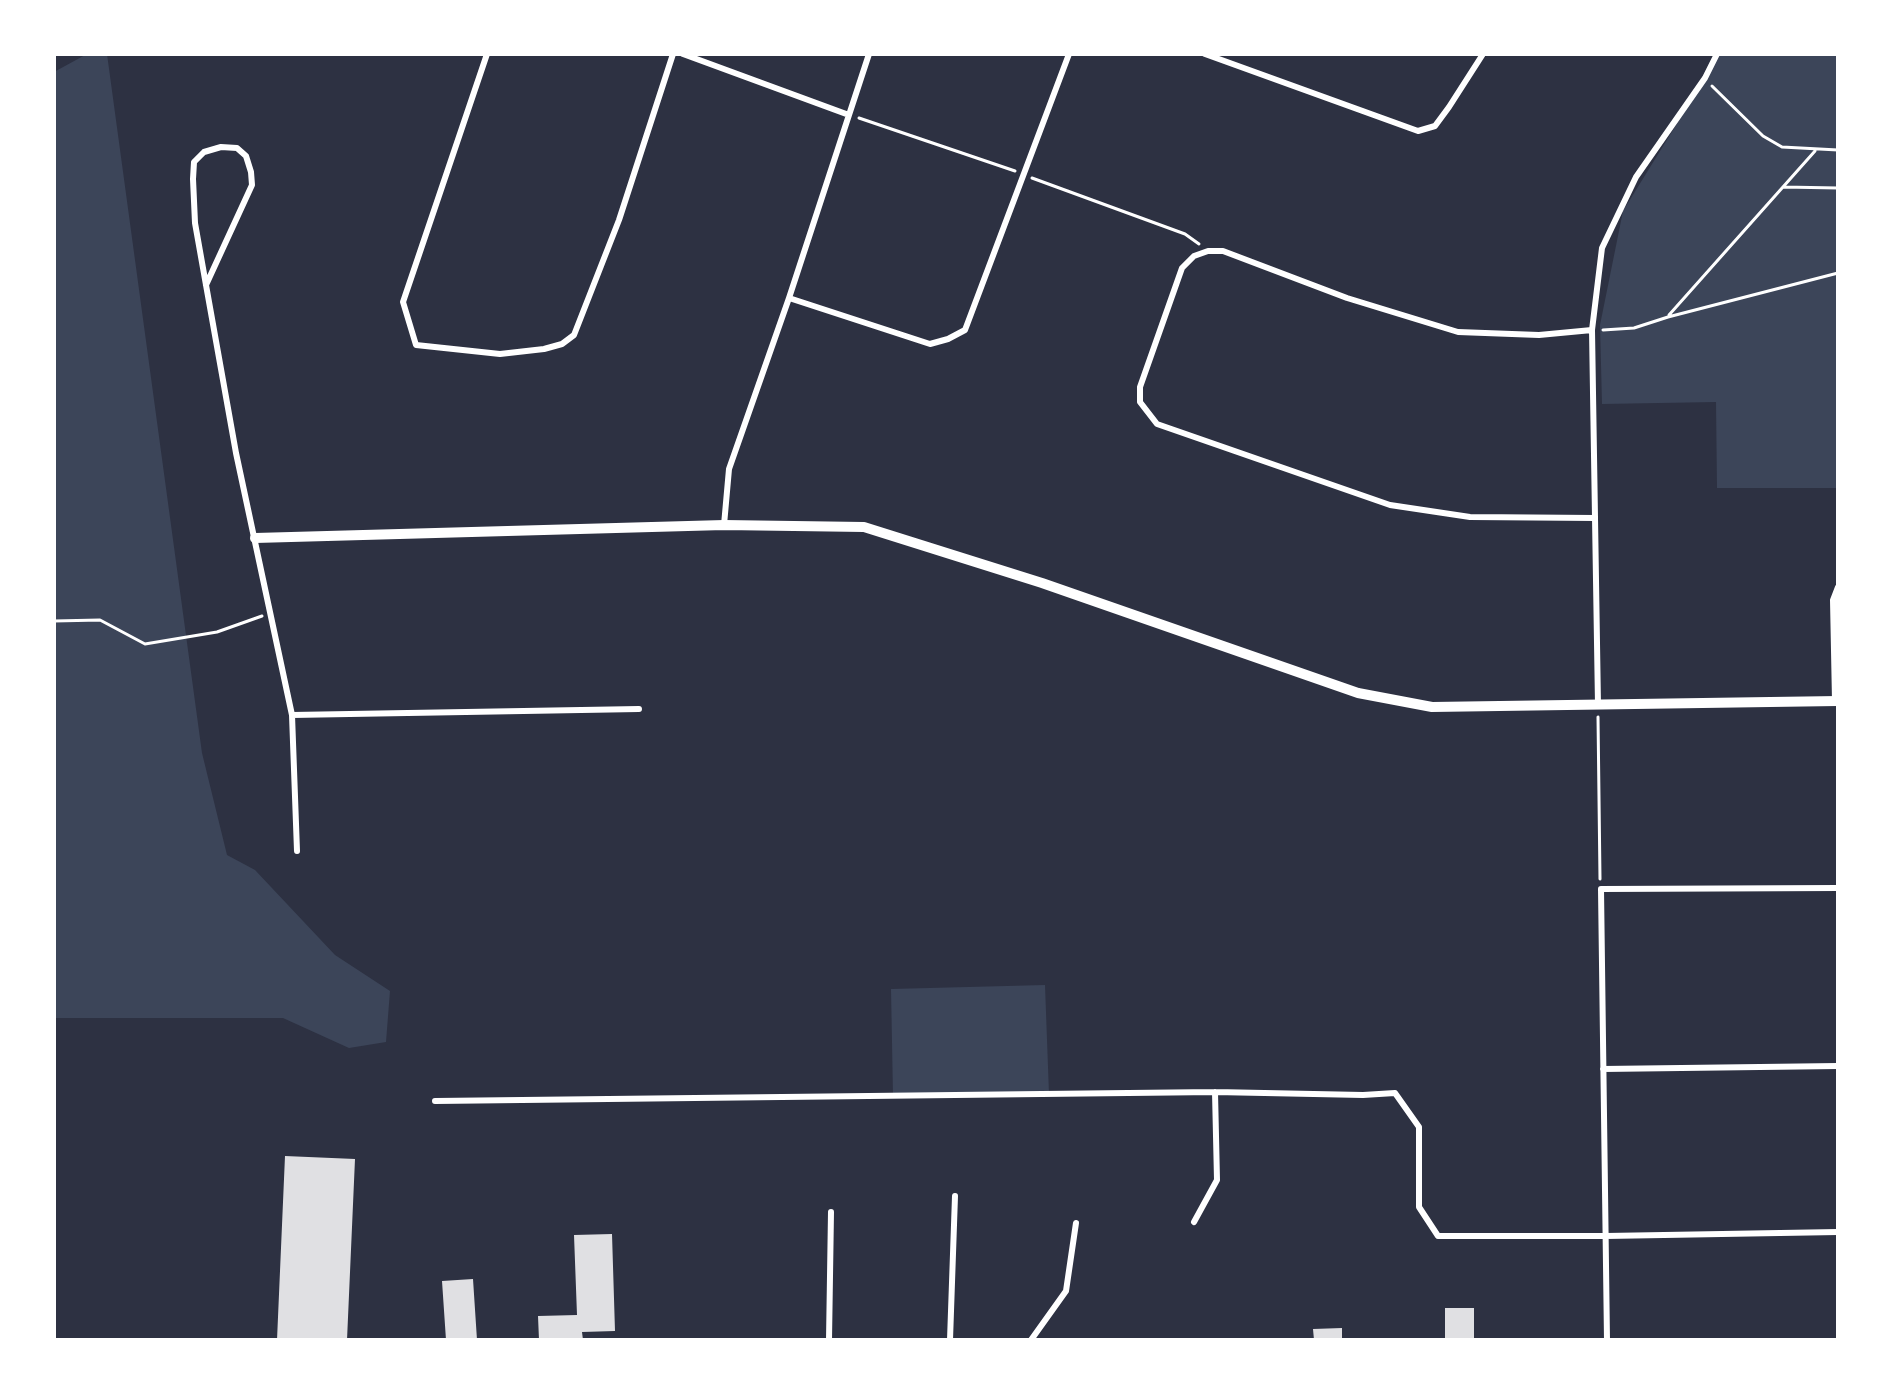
<!DOCTYPE html>
<html>
<head>
<meta charset="utf-8">
<style>
  body { margin:0 }
  #map { position:relative; width:1892px; height:1394px; overflow:hidden; background:#2d3142; font-family:"Public Sans",sans-serif }
  canvas { display:block }
  .frame { position:absolute; inset:0; border:56px solid #fff; pointer-events:none }
</style>
</head>
<body>
<div id="map">
<canvas width="1892" height="1394"></canvas>
<div class="frame"></div>
</div>
<script>
const c = document.querySelector('canvas').getContext('2d');
c.lineJoin = 'round';
function paint(path, color) {
  c.fillStyle = color;
  c.fill(path, 'evenodd');
}
function toPath(rows) {
  const path = new Path2D();
  for (const r of rows) {
    path.moveTo(r[0], r[1]);
    for (let i = 2; i < r.length; i += 2) path.lineTo(r[i], r[i + 1]);
  }
  return path;
}
function stroke(path, color, width, dash) {
  c.strokeStyle = color;
  c.lineWidth = width;
  c.lineCap = dash ? 'butt' : 'round';
  c.setLineDash(dash || []);
  c.stroke(path);
}
paint(toPath([
  [87,54,107,54,202,753,227,855,255,870,335,955,390,991,386,1042,349,1048,283,1018,54,1018,54,72],
  [1720,54,1838,54,1838,488,1717,488,1716,402,1602,404,1600,325,1623,211],
  [1045,985,1049,1094,893,1096,891,989]
]), '#3c4559');
paint(toPath([
  [285,1156,355,1159,347,1340,277,1340],
  [612,1234,615,1331,582,1332,583,1340,539,1340,538,1316,577,1315,574,1235],
  [473,1279,477,1340,446,1340,442,1281],
  [1445,1308,1474,1308,1474,1340,1445,1340],
  [1342,1328,1342,1340,1314,1340,1313,1329]
]), '#e0e0e3');
stroke(toPath([
  [1712,86,1763,136,1782,147,1838,150],
  [859,118,1015,171],
  [1032,178,1185,234,1199,244],
  [1783,187,1838,188],
  [1669,315,1815,151],
  [1603,330,1634,328,1668,317,1838,273],
  [54,621,100,620,145,644,217,632,262,616],
  [1598,717,1600,879]
]), '#fff', 3);
stroke(toPath([
  [487,54,403,302,416,345,500,354,544,349,562,344,574,335,619,220,673,54],
  [683,54,849,115],
  [1205,54,1418,131,1435,126,1449,107,1483,54],
  [206,285,252,185,251,172,246,156,237,148,221,147,204,152,194,162,193,179,195,223,206,285,236,453,292,715,297,851],
  [789,298,930,344,948,339,965,330,1069,54],
  [1592,330,1539,335,1458,332,1347,298,1223,251,1208,251,1194,256,1182,268,1140,387,1140,402,1157,424,1390,505,1470,517,1595,518],
  [724,525,729,469,789,298,869,54],
  [1835,701,1833,600,1838,587],
  [1598,705,1592,330,1602,248,1636,177,1705,78,1717,54],
  [292,715,639,709],
  [1603,1069,1838,1066],
  [435,1101,1215,1092,1363,1095,1395,1093,1419,1127,1419,1207,1438,1236,1606,1236,1838,1232],
  [1194,1222,1217,1180,1215,1092],
  [829,1340,831,1212],
  [950,1340,955,1196],
  [1031,1340,1066,1291,1076,1223],
  [1607,1340,1601,889,1838,888]
]), '#fff', 6);
stroke(toPath([
  [255,538,724,525,864,527,1042,583,1358,693,1432,707,1838,701]
]), '#fff', 10);
</script>
</body>
</html>
